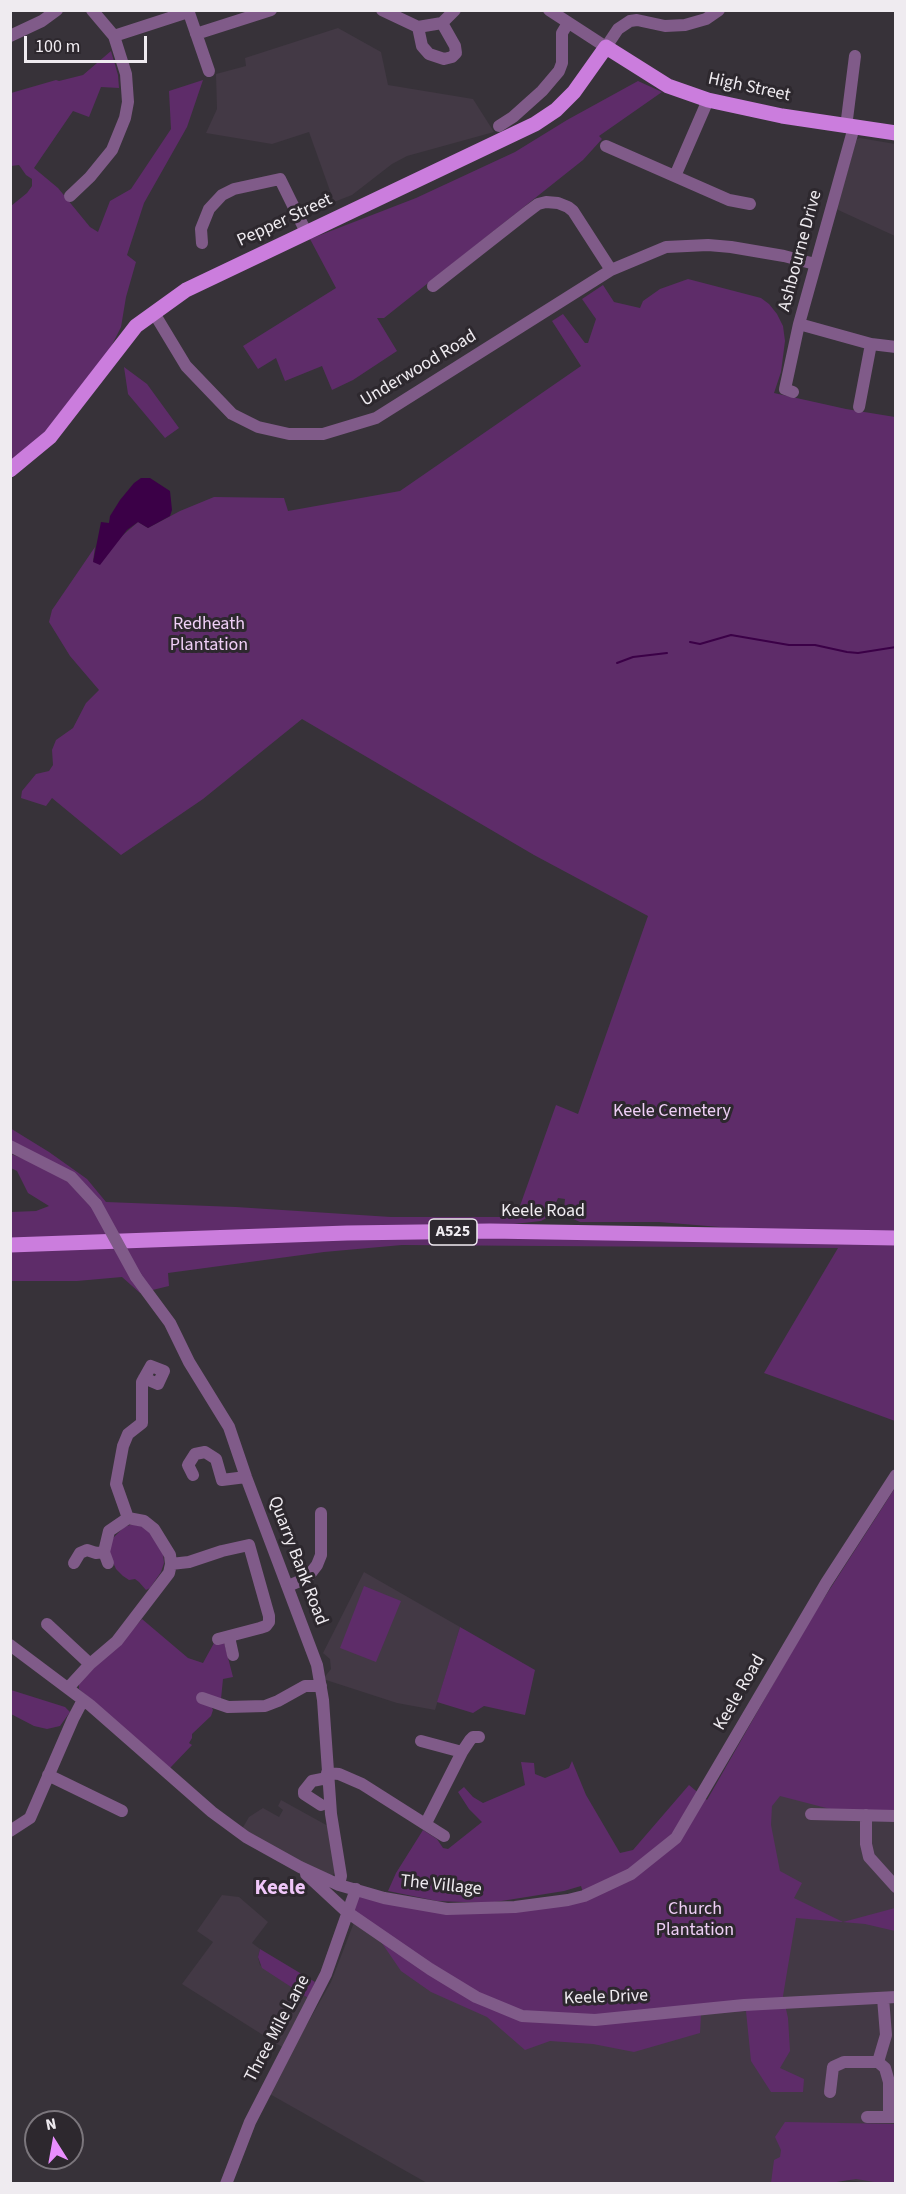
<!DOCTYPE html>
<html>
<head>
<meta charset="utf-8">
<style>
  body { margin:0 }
  #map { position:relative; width:906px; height:2194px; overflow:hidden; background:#373239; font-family:"Source Sans 3",sans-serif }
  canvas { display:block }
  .frame { position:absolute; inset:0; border:12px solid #efebf0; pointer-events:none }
  .north { position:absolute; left:24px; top:2110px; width:60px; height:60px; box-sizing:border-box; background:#2d282e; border:2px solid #7b767c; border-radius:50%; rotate:349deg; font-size:16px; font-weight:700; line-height:24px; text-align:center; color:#efebf0 }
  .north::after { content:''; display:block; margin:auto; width:21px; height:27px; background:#e98efe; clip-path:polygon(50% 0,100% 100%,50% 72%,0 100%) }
  .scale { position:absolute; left:24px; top:36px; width:123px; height:27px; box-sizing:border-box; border:3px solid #efebf0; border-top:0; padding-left:8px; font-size:18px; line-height:21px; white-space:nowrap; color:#efebf0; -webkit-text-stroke:4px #2d282e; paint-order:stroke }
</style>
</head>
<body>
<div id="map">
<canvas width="906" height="2194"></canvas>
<div class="frame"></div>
<div class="north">N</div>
<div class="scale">100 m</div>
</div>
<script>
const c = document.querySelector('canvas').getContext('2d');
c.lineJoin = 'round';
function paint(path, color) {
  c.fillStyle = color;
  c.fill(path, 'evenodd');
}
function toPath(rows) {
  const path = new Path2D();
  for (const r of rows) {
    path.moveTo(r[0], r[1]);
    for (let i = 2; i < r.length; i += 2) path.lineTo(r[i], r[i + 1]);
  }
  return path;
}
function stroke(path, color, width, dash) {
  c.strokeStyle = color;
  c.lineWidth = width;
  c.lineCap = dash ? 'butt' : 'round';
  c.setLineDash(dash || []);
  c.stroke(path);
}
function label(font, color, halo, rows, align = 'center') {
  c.font = font + ' "Source Sans 3",sans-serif';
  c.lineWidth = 6;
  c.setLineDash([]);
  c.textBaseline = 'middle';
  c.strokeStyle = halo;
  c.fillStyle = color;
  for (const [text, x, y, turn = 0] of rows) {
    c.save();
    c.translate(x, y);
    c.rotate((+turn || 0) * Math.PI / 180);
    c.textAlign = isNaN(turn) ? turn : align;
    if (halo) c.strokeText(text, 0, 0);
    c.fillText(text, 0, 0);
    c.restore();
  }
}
paint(toPath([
  [338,28,381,52,388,85,473,99,494,132,407,156,392,164,352,195,334,202,309,132,272,144,206,133,217,109,216,74,246,66,245,58],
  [860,138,895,144,895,236,836,209,857,139],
  [895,1488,895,2183,870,2183,815,2176,801,2184,427,2183,268,2093,331,1982,360,1907,554,1912,707,1801,758,1713],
  [364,1572,460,1627,435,1710,397,1703,323,1679,331,1669,330,1659,323,1653],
  [281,1800,328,1826,335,1872,332,1876,296,1860,242,1829,249,1817,263,1808,279,1817,283,1810,278,1806],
  [222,1895,239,1897,268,1922,252,1943,260,1949,258,1957,260,1965,308,1998,282,2047,182,1984,213,1942,197,1931]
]), '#433945');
paint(toPath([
  [111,51,118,75,119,88,101,87,89,117,73,111,34,168,58,188,90,227,98,232,110,201,131,189,171,129,169,91,203,80,187,127,144,203,127,255,136,262,126,297,121,327,110,349,45,432,11,462,11,206,27,193,32,186,32,179,26,175,19,165,11,166,11,93,56,80,59,81,83,75],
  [638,81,662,92,599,136,602,139,583,160,384,318,377,318,397,351,353,380,332,390,322,366,285,381,276,358,258,369,243,346,336,288,310,239,416,198,515,152,567,120],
  [688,279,761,298,769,304,777,314,783,326,785,341,781,372,774,393,846,409,895,417,895,1233,732,1228,659,1222,580,1222,571,1218,564,1209,565,1199,558,1198,550,1216,541,1221,514,1224,11,1240,11,1212,36,1211,49,1206,28,1193,17,1171,11,1168,11,1154,47,1168,68,1182,91,1207,99,1203,11,1143,10,1128,49,1152,87,1179,106,1202,236,1207,391,1217,516,1217,556,1105,578,1114,648,916,534,855,302,719,203,799,121,855,52,798,46,806,21,798,22,791,36,774,49,771,53,765,52,750,56,740,73,728,86,703,99,690,70,656,49,622,52,610,95,547,93,561,138,522,148,528,180,511,214,497,284,498,288,511,400,491,581,366,552,321,563,314,585,343,588,343,596,319,582,299,603,285,614,302,640,308,643,301,660,289],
  [124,367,147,384,179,428,165,438,128,394],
  [395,1236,895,1244,895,1421,764,1373,838,1248,402,1245,324,1252,168,1273,169,1286,140,1293,122,1277,77,1281,11,1281,11,1249],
  [895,1488,895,1812,834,1810,780,1796,772,1806,771,1825,780,1871,802,1883,794,1898,843,1922,895,1908,895,1931,865,1924,796,1918,783,1996,788,2018,790,2051,780,2068,804,2079,803,2092,771,2092,751,2061,746,2011,701,2014,700,2033,634,2052,593,2044,550,2041,525,2050,487,2017,431,1992,401,1971,373,1930,347,1912,356,1889,447,1909,584,1896,581,1886,564,1891,489,1903,437,1901,388,1891,396,1873,423,1830,437,1839,443,1848,448,1849,482,1822,469,1809,458,1792,464,1787,473,1797,483,1803,525,1785,521,1762,534,1763,535,1774,545,1778,569,1768,572,1761,586,1795,620,1853,633,1850,689,1785,707,1800,808,1623],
  [133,1524,144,1527,151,1533,163,1553,164,1563,161,1572,150,1588,146,1590,139,1582,135,1579,129,1580,123,1576,116,1569,111,1558,109,1547,112,1539,124,1527],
  [364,1586,401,1601,376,1662,340,1648],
  [142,1619,188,1658,203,1663,214,1643,224,1642,233,1677,223,1679,221,1699,211,1706,213,1710,211,1716,192,1734,192,1738,189,1743,192,1745,170,1768,79,1689,79,1682,123,1640],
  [460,1627,535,1670,525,1715,484,1706,473,1713,437,1702],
  [11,1690,65,1707,70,1712,60,1726,47,1729,34,1726,11,1714],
  [260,1949,315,1982,308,1998,262,1968,258,1957],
  [785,2122,895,2124,895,2183,880,2183,856,2179,830,2183,771,2183,774,2160,780,2157,781,2150,775,2137]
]), '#5e2c69');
paint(toPath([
  [141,478,150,478,170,491,172,510,170,516,148,528,138,522,127,530,100,565,93,562,101,522,109,523,110,516,120,500,134,483]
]), '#3b0047');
stroke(toPath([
  [690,642,700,644,731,635,789,645,815,645,847,652,858,653,896,647],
  [617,663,633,657,667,653]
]), '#3b0047', 2);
stroke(toPath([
  [188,10,209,71],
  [382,10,418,27,442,23,455,10],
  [549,10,606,47,618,29,630,21,637,20,665,26,685,25,706,19,719,10],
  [418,27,422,46,429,54,444,59,452,57,456,53,455,46,442,23],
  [196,34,271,10],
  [10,36,42,21,57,10],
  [114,36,188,12],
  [499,126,513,117,542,91,559,71,562,63,562,33,568,23],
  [846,127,855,56],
  [854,127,799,324,871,344,896,347],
  [606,146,729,200,750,204],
  [675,176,708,100],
  [70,196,90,177,112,150,125,118,128,102,126,74,114,36,92,10],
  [202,243,201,229,209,209,222,195,234,189,280,179,306,232],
  [433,286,526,213,538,204,546,202,558,203,568,207,573,211,611,270],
  [154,313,186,366,232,414,258,427,289,434,323,434,376,418,611,270,666,247,708,245,731,247,784,256,815,264],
  [793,392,785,389,799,324],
  [859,407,871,344],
  [10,1146,71,1177,96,1204],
  [136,1277,170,1323,189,1362,229,1427,246,1477,317,1665,323,1700,331,1814,341,1876,339,1885],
  [193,1475,188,1465,195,1454,205,1452,216,1459,222,1480,246,1477],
  [128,1518,116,1484,123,1446,128,1434,142,1423,142,1382,151,1366,164,1371,158,1384,144,1378],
  [104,1552,108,1563],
  [171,1564,189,1562,222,1551,249,1545,269,1616,269,1622,266,1626,260,1628,218,1639],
  [288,1586,307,1578,317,1565,321,1555,321,1513],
  [47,1624,90,1664],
  [229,1637,233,1655],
  [10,1645,90,1705,212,1812,246,1837,300,1867,339,1885,384,1898,447,1909,515,1907,568,1900,584,1896,631,1874,676,1838,826,1583,896,1475],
  [68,1688,90,1664,117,1641,169,1573,171,1564,170,1555,154,1529,144,1521,128,1518,109,1531,104,1552,96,1553,87,1550,80,1553,74,1563],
  [202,1698,228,1707,265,1706,278,1701,305,1686,321,1686],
  [421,1741,462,1752,426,1823],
  [462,1752,470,1740,473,1737,479,1737],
  [327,1773,339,1774,362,1784,444,1836],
  [48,1775,122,1811],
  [321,1805,304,1794,304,1791,312,1781,327,1778],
  [811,1814,896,1816],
  [866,1815,866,1844,869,1857,896,1887],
  [10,1831,30,1818,73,1719,83,1700],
  [306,1874,347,1912,430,1969,476,1997,522,2016,595,2020,744,2005,896,1997],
  [878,2062,885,2068,889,2082,889,2117],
  [830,2092,833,2067,844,2062,878,2062,886,2035,883,1998],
  [867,2117,896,2117],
  [226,2184,250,2122,326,1974,356,1889]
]), '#805b89', 12);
stroke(toPath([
  [10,470,50,437,136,326,186,290,535,124,556,110,574,92,606,47,668,86,708,100,782,116,896,133],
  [10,1245,347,1233,490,1231,896,1238]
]), '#cb7ddd', 15);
stroke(toPath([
  [96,1204,136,1277]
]), '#805b89', 12);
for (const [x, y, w] of [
  [453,1232,48]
]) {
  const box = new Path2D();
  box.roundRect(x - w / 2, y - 13, w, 26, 4.5);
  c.fillStyle = '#2d282e';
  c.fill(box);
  stroke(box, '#efebf0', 1.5);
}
label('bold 16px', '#efebf0', null, [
  ["A525",453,1232]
]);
label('18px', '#efebf0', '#2d282e', [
  ["High Street",749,88,12],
  ["Pepper Street",285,221,-25],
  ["Ashbourne Drive",801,251,-75],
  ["Underwood Road",419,369,-31],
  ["Keele Road",543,1212],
  ["Quarry Bank Road",297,1561,69],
  ["Keele Road",740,1693,-60],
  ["The Village",441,1886,6],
  ["Keele Drive",606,1998,-2],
  ["Three Mile Lane",278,2029,-62]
]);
label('18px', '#efcff6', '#2d282e', [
  ["Redheath",209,625],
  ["Plantation",209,646],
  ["Keele Cemetery",672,1112],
  ["Church",695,1910],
  ["Plantation",695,1931]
]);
label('bold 21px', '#f0c7f9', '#2d282e', [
  ["Keele",280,1889]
]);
</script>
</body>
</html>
